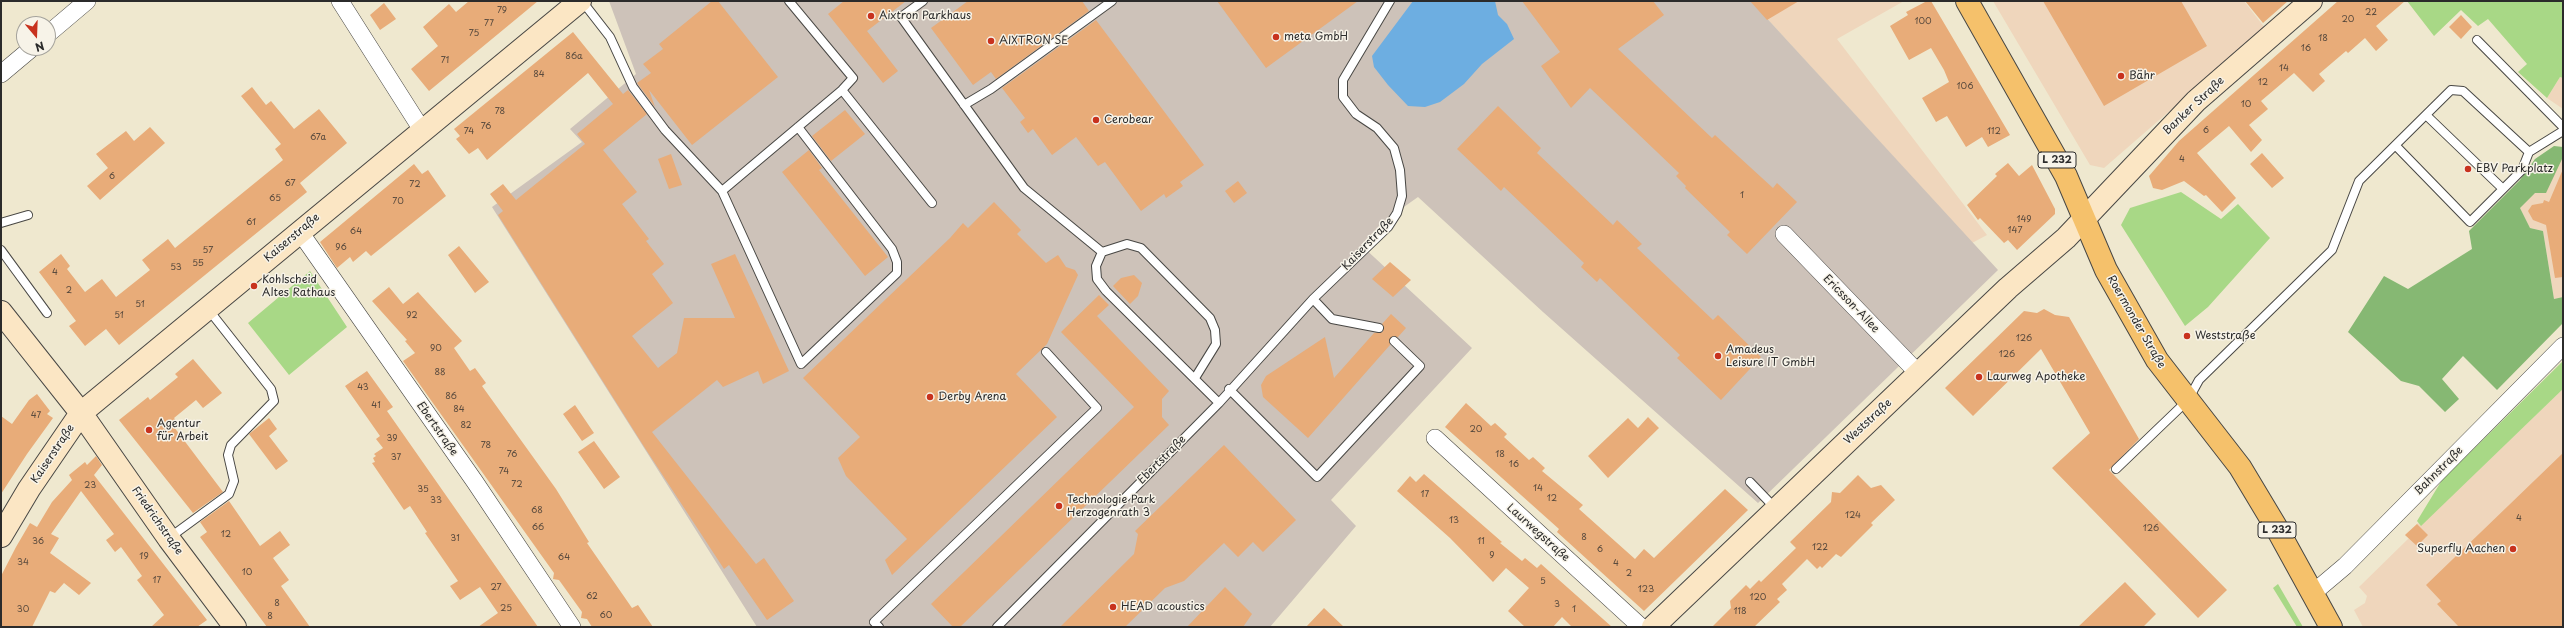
<!DOCTYPE html>
<html>
<head>
<meta charset="utf-8">
<style>
  body { margin:0 }
  #map { position:relative; width:2564px; height:628px; overflow:hidden; background:#efe8cf; font-family:"Playpen Sans",sans-serif }
  canvas { display:block }
  .frame { position:absolute; inset:0; border:2px solid #2b2b2b; pointer-events:none }
  .north { position:absolute; left:16px; top:16px; width:40px; height:40px; box-sizing:border-box; background:#f7f3e8; border:1px solid #a5a39c; border-radius:50%; rotate:161deg; font-size:11px; font-weight:700; line-height:16px; text-align:center; color:#2b2b2b }
  .north::after { content:''; display:block; margin:auto; width:14px; height:18px; background:#c8321e; clip-path:polygon(50% 0,100% 100%,50% 72%,0 100%) }
</style>
</head>
<body>
<div id="map">
<canvas width="2564" height="628"></canvas>
<div class="frame"></div>
<div class="north">N</div>
</div>
<script>
const c = document.querySelector('canvas').getContext('2d');
c.lineJoin = 'round';
function paint(path, color) {
  c.fillStyle = color;
  c.fill(path, 'evenodd');
}
function toPath(rows) {
  const path = new Path2D();
  for (const r of rows) {
    path.moveTo(r[0], r[1]);
    for (let i = 2; i < r.length; i += 2) path.lineTo(r[i], r[i + 1]);
  }
  return path;
}
function stroke(path, color, width, dash) {
  c.strokeStyle = color;
  c.lineWidth = width;
  c.lineCap = dash ? 'butt' : 'round';
  c.setLineDash(dash || []);
  c.stroke(path);
}
function label(font, color, halo, rows, align = 'center') {
  c.font = font + ' "Playpen Sans",sans-serif';
  c.lineWidth = 3;
  c.setLineDash([]);
  c.textBaseline = 'middle';
  c.strokeStyle = halo;
  c.fillStyle = color;
  for (const [text, x, y, turn = 0] of rows) {
    c.save();
    c.translate(x, y);
    c.rotate((+turn || 0) * Math.PI / 180);
    c.textAlign = isNaN(turn) ? turn : align;
    if (halo) c.strokeText(text, 0, 0);
    c.fillText(text, 0, 0);
    c.restore();
  }
}
paint(toPath([
  [1751,1,1904,1,1837,39,1987,235,1972,243],
  [1993,1,2244,1,2265,28,2104,168,2090,165],
  [2560,77,2563,78,2563,109,2547,98],
  [2563,157,2563,297,2554,299,2543,231,2530,228,2520,208],
  [2563,389,2563,627,2363,627,2354,610,2365,603,2367,596,2359,587,2409,538,2405,535,2418,523,2421,525]
]), '#efd6bc');
paint(toPath([
  [609,1,1751,1,1998,270,1758,503,1543,312,1418,197,1384,221,1361,245,1472,348,1331,500,1356,526,1270,627,757,627,492,207,582,142,570,129,636,74]
]), '#cdc2b9');
paint(toPath([
  [2407,1,2563,1,2563,78,2560,77,2547,98,2518,72,2527,64,2488,19,2478,26,2461,10,2434,36],
  [2181,192,2221,219,2238,204,2270,238,2208,307,2185,326,2121,225,2130,208],
  [310,271,347,327,289,375,248,323],
  [2563,361,2563,389,2421,526,2417,521,2442,480],
  [2278,584,2303,627,2297,627,2273,588]
]), '#a8d886');
paint(toPath([
  [2554,146,2563,147,2563,157,2546,193,2535,193,2520,208,2530,228,2543,231,2554,299,2563,297,2563,323,2497,390,2463,356,2442,379,2459,399,2445,412,2419,386,2401,381,2348,332,2384,276,2408,289,2472,249,2469,231,2520,180,2535,159]
]), '#86b873');
paint(toPath([
  [1413,1,1495,1,1498,15,1507,24,1514,39,1482,64,1464,84,1440,102,1425,107,1408,106,1388,85,1374,67,1372,56]
]), '#6daee1');
paint(toPath([
  [469,1,538,1,429,91,411,69,438,46,423,27,449,4,456,12],
  [712,1,718,1,778,77,692,145,649,90,655,107,637,83,651,73,643,64,663,49,659,44],
  [844,1,906,1,867,31,898,71,883,83,828,14],
  [968,1,1082,1,1089,11,996,79,991,72,973,85,931,28],
  [1217,1,1358,1,1266,68],
  [1522,1,1653,1,1664,15,1618,49,1712,138,1715,135,1773,188,1777,183,1797,202,1747,254,1727,235,1730,232,1685,188,1686,186,1676,176,1679,173,1590,88,1571,108,1541,66,1560,52],
  [1750,1,1799,1,1767,20],
  [1927,1,1931,1,2010,135,1988,147,1982,137,1966,147,1947,116,1936,122,1922,98,1949,82,1944,70,1931,48,1909,60,1890,26,1908,15,1906,12],
  [2043,1,2181,1,2207,46,2104,106],
  [2245,1,2288,1,2263,23],
  [2338,1,2405,1,2376,26,2388,40,2376,51,2365,38,2348,53,2346,51,2319,74,2325,81,2313,92,2294,73,2261,101,2268,109,2249,125,2262,140,2251,152,2229,126,2197,153,2236,198,2222,212,2206,195,2204,196,2184,181,2162,190,2153,188,2149,176,2179,141],
  [384,3,396,19,380,30,370,15],
  [2461,15,2472,27,2461,39,2449,27],
  [1096,20,1204,165,1180,182,1183,186,1166,198,1164,194,1141,211,1105,162,1098,166,1076,137,1052,155,1033,129,1028,133,1020,122,1025,118,1002,88],
  [573,32,623,94,628,90,647,114,603,150,637,192,622,204,649,239,646,241,664,264,652,274,673,303,632,336,658,368,677,353,684,318,735,318,711,264,735,254,789,371,763,384,758,371,723,387,717,380,652,432,756,564,764,558,794,601,767,620,729,565,724,569,643,445,498,215,503,211,490,194,503,184,516,200,585,144,577,134,613,104,588,73,487,160,478,148,469,154,456,139,460,136,454,129],
  [252,87,266,105,271,101,294,129,319,109,347,143,300,183,307,192,119,345,106,329,85,346,69,326,76,321,39,272,61,254,70,266,67,269,85,292,102,279,116,297,150,270,142,260,168,239,175,248,283,160,275,149,281,144,241,96],
  [1498,106,1541,148,1537,153,1613,225,1617,220,1642,244,1637,248,1713,320,1718,315,1761,357,1721,400,1677,358,1680,355,1600,278,1597,282,1581,267,1584,263,1504,187,1501,191,1457,149],
  [845,110,865,134,831,161,812,136],
  [150,127,165,143,100,200,87,186,108,168,96,154,126,131,134,141],
  [809,150,822,168,819,170,888,257,865,276,782,172],
  [2262,153,2284,178,2272,188,2250,164],
  [671,154,682,185,669,189,658,159],
  [2008,163,2019,176,2032,165,2055,209,2055,214,2017,250,2008,240,2004,243,1980,218,1978,220,1967,205,1997,176,1995,174],
  [414,164,422,174,428,170,446,196,371,256,366,251,353,262,350,257,337,268,320,242],
  [2563,169,2563,277,2555,278,2546,225,2533,220,2528,211,2532,205,2543,203,2544,200,2549,202],
  [1238,181,1247,193,1234,203,1225,191],
  [994,202,1021,230,1017,234,1046,263,1058,255,1066,267,1075,270,1078,275,1047,344,1016,374,1057,417,892,575,885,560,907,539,846,476,838,458,860,437,803,378,950,238,963,223,968,228],
  [459,246,489,282,475,293,448,255],
  [1390,262,1411,280,1393,297,1372,279],
  [1134,275,1142,283,1138,296,1130,304,1113,286,1121,278],
  [389,287,403,304,418,292,462,341,454,348,470,371,475,368,486,383,482,386,556,489,589,542,587,543,632,608,638,605,653,627,592,627,587,619,581,618,582,612,559,580,553,579,554,573,403,361,415,353,405,341,407,340,372,301],
  [1099,295,1109,305,1097,316,1169,391,1162,399,1162,417,1169,425,960,627,953,627,931,604,1134,407,1061,332],
  [2044,309,2055,315,2069,317,2139,439,2109,470,2227,590,2198,618,2052,468,2090,433,2041,349,1973,416,1945,388,2024,311,2037,313],
  [1391,314,1406,328,1398,337,1390,338,1390,345,1308,438,1263,397,1261,385,1266,376,1325,337,1334,378,1374,333,1383,332,1382,324],
  [193,359,222,393,203,408,196,400,174,418,178,423,174,427,223,492,193,513,119,420,148,397,150,400,178,377,175,374],
  [367,371,393,407,387,411,538,627,478,627,498,613,480,587,460,600,450,586,458,581,425,533,427,532,410,506,404,510,372,463,375,462,373,458,376,456,374,454,383,448,376,439,380,436,345,386],
  [37,394,50,411,47,414,53,418,27,454,1,494,1,416,12,424,29,400],
  [1466,403,1491,426,1495,423,1507,434,1504,437,1529,460,1533,457,1545,468,1542,471,1583,505,1579,509,1635,559,1644,549,1654,558,1725,489,1748,510,1644,611,1557,532,1559,529,1445,427],
  [575,405,594,433,582,441,563,414],
  [1648,417,1659,428,1608,478,1588,456,1628,418,1638,428],
  [269,418,277,429,269,436,288,461,276,470,249,434],
  [594,441,620,477,604,489,578,452],
  [1224,445,1296,520,1263,552,1253,542,1238,557,1224,543,1184,581,1165,588,1125,627,1060,627,1134,554,1138,534,1135,531],
  [2563,453,2563,627,2459,627,2437,604,2441,601,2426,585],
  [96,456,102,465,94,475,207,620,197,627,151,627,164,615,137,580,142,576,121,547,115,552,106,540,114,534,81,491,51,534,59,538,50,553,91,583,79,595,64,583,55,593,50,591,32,627,1,627,1,576,16,547,30,523,37,527,52,502,72,480,69,475,85,462,87,465],
  [1424,474,1502,542,1500,543,1522,561,1525,558,1537,568,1541,564,1612,627,1572,627,1562,617,1553,627,1525,627,1508,611,1529,588,1506,568,1493,582,1450,538,1397,491,1410,476,1416,482],
  [1858,475,1871,488,1881,485,1895,500,1871,523,1873,525,1841,557,1836,554,1822,568,1820,566,1817,569,1807,559,1782,584,1787,590,1777,599,1780,602,1754,627,1712,627,1731,608,1730,601,1746,585,1750,589,1759,580,1761,582,1796,548,1790,542,1831,502,1832,492,1840,493],
  [229,501,260,546,280,531,290,545,273,558,289,580,281,586,310,627,267,627,200,537,207,532,200,522],
  [2417,524,2428,535,2417,546,2405,535],
  [2125,582,2156,614,2143,627,2078,627],
  [1225,587,1252,614,1243,627,1187,627],
  [1324,608,1344,627,1306,627]
]), '#e8ac79');
const lane = toPath([
  [582,1,610,37,633,87,665,130,722,191,801,364,897,273,897,262,892,249,798,127],
  [923,1,901,17,1024,188,1102,252],
  [2477,40,2563,127],
  [842,90,932,203],
  [964,105,991,89,1112,1],
  [2426,115,2503,189],
  [2529,152,2563,131],
  [722,191,842,90,853,78,789,1],
  [1,223,28,215],
  [1,250,47,313],
  [1313,299,1332,319,1379,328],
  [1229,389,1317,477,1420,366,1394,341],
  [1219,403,1313,299,1388,227,1397,213,1402,196,1400,170,1394,148,1377,128,1356,114,1343,97,1343,80,1390,1],
  [2116,469,2188,400,2199,380,2332,250,2359,181,2451,90,2463,91,2529,152,2522,170,2470,222,2396,146],
  [1750,482,1776,509],
  [169,538,229,494,234,481,228,455,231,445,274,401,271,389,208,309],
  [879,627,874,622,1097,408,1046,352],
  [997,627,1219,403,1106,291,1097,279,1096,266,1102,252,1127,244,1141,248,1210,318,1215,330,1216,344,1195,378]
]);
const street = toPath([
  [340,1,422,130],
  [48,34,87,1],
  [1,74,32,48],
  [300,232,475,482,572,627],
  [1784,234,1919,374],
  [1435,438,1641,627],
  [2313,593,2345,566,2563,346]
]);
const secondary = toPath([
  [1,312,81,413,169,539,235,627],
  [1,536,29,489,81,413,580,1],
  [1653,627,2008,288,2066,238,2196,101,2311,1]
]);
const primary = toPath([
  [1967,1,2066,176,2106,270,2157,360,2240,467,2276,527,2331,627]
]);
stroke(lane, '#484744', 10);
stroke(street, '#484744', 18);
stroke(secondary, '#484744', 24);
stroke(primary, '#484744', 24);
stroke(lane, '#fff', 8);
stroke(street, '#fff', 17);
stroke(secondary, '#fbe6c4', 22);
stroke(primary, '#f5c16b', 22);
for (const [x, y, r, color] of [
  [871,16,4,"#c8321e"],
  [1276,37,4,"#c8321e"],
  [991,41,4,"#c8321e"],
  [2121,76,4,"#c8321e"],
  [1096,120,4,"#c8321e"],
  [2468,169,4,"#c8321e"],
  [254,286,4,"#c8321e"],
  [2187,336,4,"#c8321e"],
  [1718,356,4,"#c8321e"],
  [1979,377,4,"#c8321e"],
  [930,397,4,"#c8321e"],
  [149,430,4,"#c8321e"],
  [1059,506,4,"#c8321e"],
  [2513,549,4,"#c8321e"],
  [1113,607,4,"#c8321e"]
]) {
  const dot = new Path2D();
  dot.arc(x, y, r, 0, 2 * Math.PI);
  c.fillStyle = color;
  c.fill(dot);
  stroke(dot, '#f7f3e8', 1.5);
}
label('9px', '#5a4b3e', null, [
  ["79",502,11],
  ["22",2371,13],
  ["20",2348,20],
  ["100",1923,22],
  ["77",489,24],
  ["75",474,34],
  ["18",2323,39],
  ["16",2306,49],
  ["86a",574,57],
  ["71",445,61],
  ["14",2284,69],
  ["84",539,75],
  ["12",2263,83],
  ["106",1965,87],
  ["10",2246,105],
  ["78",500,112],
  ["76",486,127],
  ["6",2206,131],
  ["74",469,132],
  ["112",1994,132],
  ["67a",318,138],
  ["4",2182,160],
  ["6",112,177],
  ["67",290,184],
  ["72",415,185],
  ["1",1742,196],
  ["65",275,199],
  ["70",398,202],
  ["149",2024,220],
  ["61",251,223],
  ["147",2015,231],
  ["64",356,232],
  ["96",341,248],
  ["57",208,251],
  ["55",198,264],
  ["53",176,268],
  ["4",55,273],
  ["2",69,291],
  ["51",140,305],
  ["51",119,316],
  ["92",412,316],
  ["126",2024,339],
  ["90",436,349],
  ["126",2007,355],
  ["88",440,373],
  ["43",363,388],
  ["86",451,397],
  ["41",376,406],
  ["84",459,410],
  ["47",36,416],
  ["82",466,426],
  ["20",1476,430],
  ["39",392,439],
  ["78",486,446],
  ["76",512,455],
  ["18",1500,455],
  ["37",396,458],
  ["16",1514,465],
  ["74",504,472],
  ["72",517,485],
  ["23",90,486],
  ["14",1538,489],
  ["35",423,490],
  ["17",1425,495],
  ["12",1552,499],
  ["33",436,501],
  ["68",537,511],
  ["124",1853,516],
  ["4",2519,519],
  ["13",1454,521],
  ["66",538,528],
  ["126",2151,529],
  ["12",226,535],
  ["8",1584,538],
  ["31",455,539],
  ["36",38,542],
  ["11",1481,542],
  ["122",1820,548],
  ["6",1600,550],
  ["9",1492,556],
  ["19",144,557],
  ["64",564,558],
  ["34",23,563],
  ["4",1616,564],
  ["10",247,573],
  ["2",1629,574],
  ["17",157,581],
  ["5",1543,582],
  ["27",496,588],
  ["123",1646,590],
  ["62",592,597],
  ["120",1758,598],
  ["8",277,604],
  ["3",1557,605],
  ["25",506,609],
  ["30",23,610],
  ["1",1574,610],
  ["118",1740,612],
  ["60",606,616],
  ["8",270,617]
]);
for (const [x, y, w] of [
  [2057,160,38],
  [2277,530,38]
]) {
  const box = new Path2D();
  box.roundRect(x - w / 2, y - 8, w, 16, 3);
  c.fillStyle = '#f7f3e8';
  c.fill(box);
  stroke(box, '#2b2b2b', 1);
}
label('bold 10px', '#2b2b2b', null, [
  ["L 232",2057,160],
  ["L 232",2277,530]
]);
label('11px', '#2b2b2b', '#f7f3e8', [
  ["Aixtron Parkhaus",879,16],
  ["meta GmbH",1284,37],
  ["AIXTRON SE",999,41],
  ["Bähr",2129,76],
  ["Cerobear",1104,120],
  ["EBV Parkplatz",2476,169],
  ["Kohlscheid",262,280],
  ["Altes Rathaus",262,293],
  ["Weststraße",2195,336],
  ["Amadeus",1726,350],
  ["Leisure IT GmbH",1726,363],
  ["Laurweg Apotheke",1987,377],
  ["Derby Arena",938,397],
  ["Agentur",157,424],
  ["für Arbeit",157,437],
  ["Technologie Park",1067,500],
  ["Herzogenrath 3",1067,513],
  ["Superfly Aachen",2505,549,"right"],
  ["HEAD acoustics",1121,607]
], 'left');
label('11px', '#2b2b2b', '#f7f3e8', [
  ["Banker Straße",2194,106,-43],
  ["Kaiserstraße",292,238,-40],
  ["Kaiserstraße",1368,244,-46],
  ["Ericsson-Allee",1851,304,46],
  ["Roermonder Straße",2136,322,60],
  ["Weststraße",1868,422,-43],
  ["Ebertstraße",437,429,55],
  ["Kaiserstraße",53,454,-56],
  ["Ebertstraße",1162,460,-45],
  ["Bahnstraße",2439,471,-45],
  ["Friedrichstraße",157,521,55],
  ["Laurwegstraße",1538,533,42]
]);
</script>
</body>
</html>
